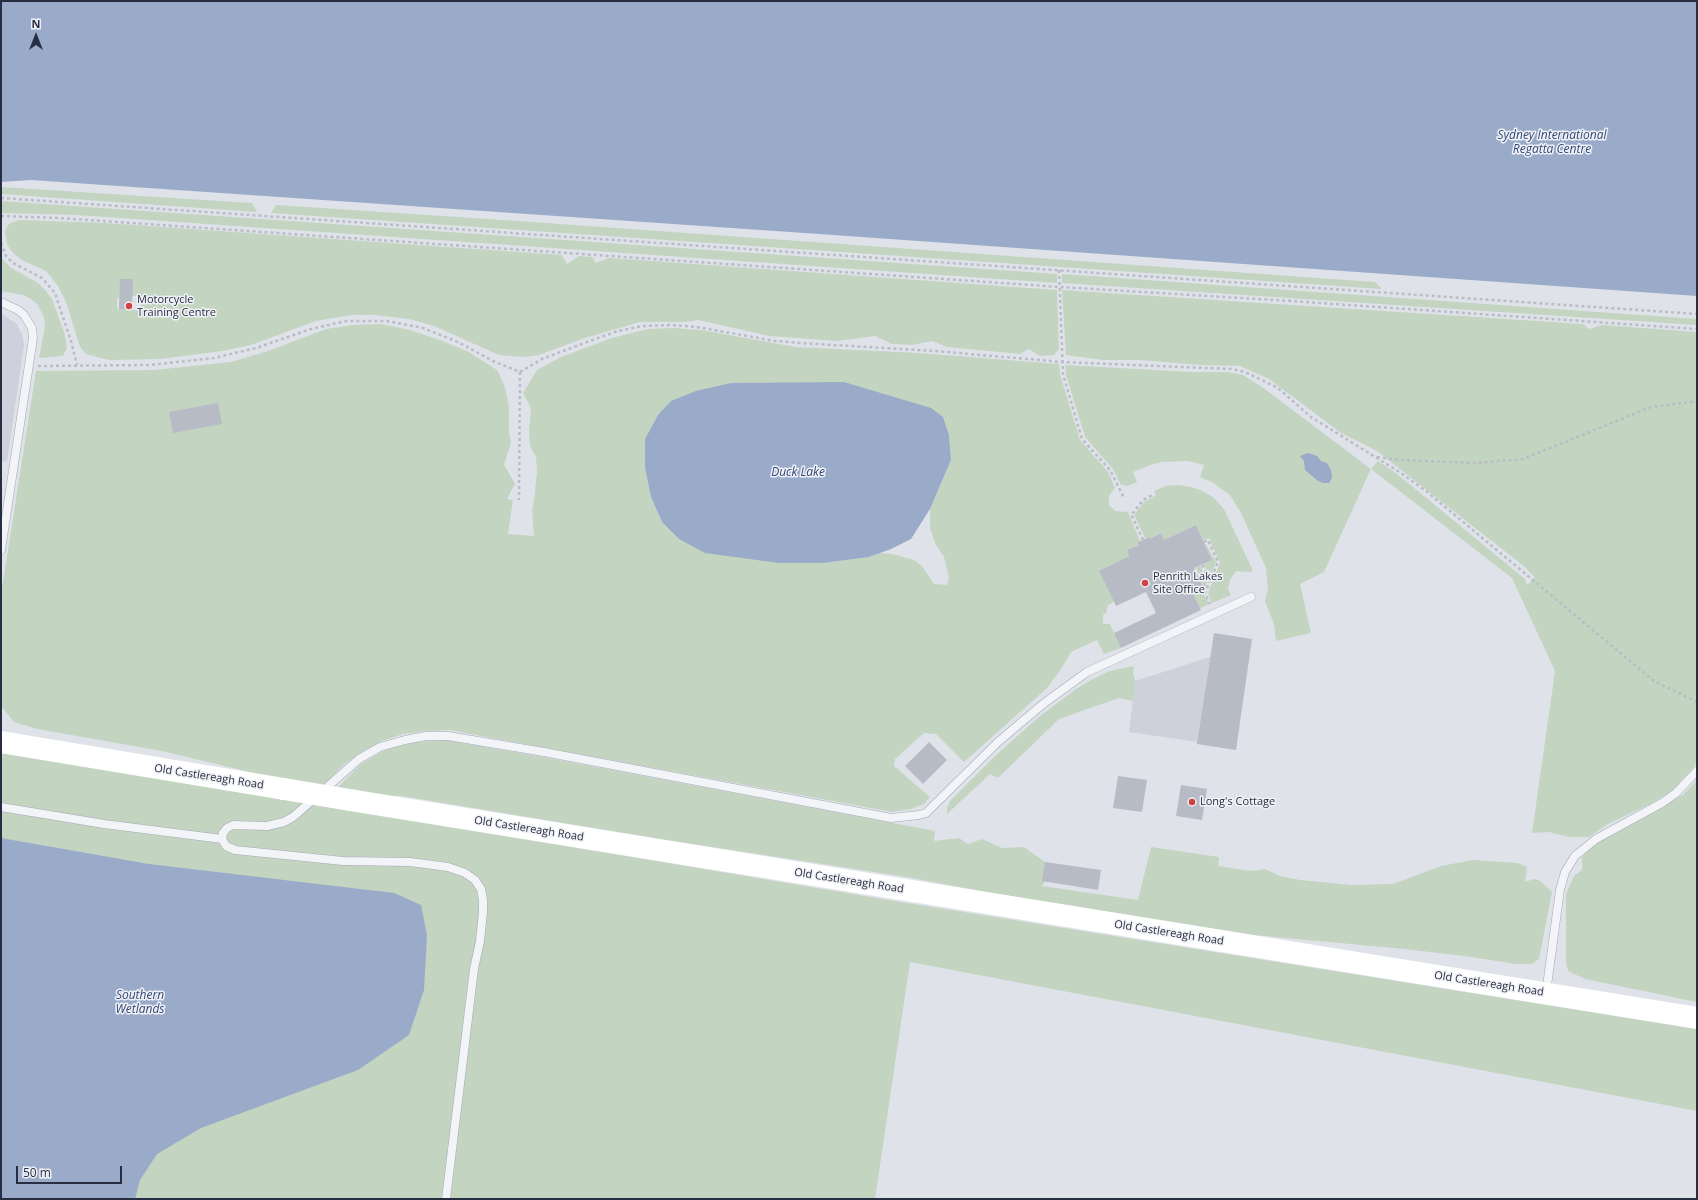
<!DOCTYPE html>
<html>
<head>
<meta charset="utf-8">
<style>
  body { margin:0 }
  #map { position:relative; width:1698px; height:1200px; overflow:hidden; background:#e0e2e9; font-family:"Open Sans",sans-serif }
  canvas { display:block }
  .frame { position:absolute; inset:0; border:2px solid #282e41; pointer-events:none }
  .north { position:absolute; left:16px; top:16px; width:40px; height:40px; -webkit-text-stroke:3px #f0f2f7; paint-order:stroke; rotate:0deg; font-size:11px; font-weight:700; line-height:16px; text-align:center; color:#282e41 }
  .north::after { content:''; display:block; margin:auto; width:14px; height:18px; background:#282e41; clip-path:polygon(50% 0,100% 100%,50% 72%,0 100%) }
  .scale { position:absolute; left:16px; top:1166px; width:106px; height:18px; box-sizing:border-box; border:2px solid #282e41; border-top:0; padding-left:5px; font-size:12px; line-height:14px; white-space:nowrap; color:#282e41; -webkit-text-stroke:3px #f0f2f7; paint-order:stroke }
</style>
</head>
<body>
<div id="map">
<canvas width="1698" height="1200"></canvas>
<div class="frame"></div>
<div class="north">N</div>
<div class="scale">50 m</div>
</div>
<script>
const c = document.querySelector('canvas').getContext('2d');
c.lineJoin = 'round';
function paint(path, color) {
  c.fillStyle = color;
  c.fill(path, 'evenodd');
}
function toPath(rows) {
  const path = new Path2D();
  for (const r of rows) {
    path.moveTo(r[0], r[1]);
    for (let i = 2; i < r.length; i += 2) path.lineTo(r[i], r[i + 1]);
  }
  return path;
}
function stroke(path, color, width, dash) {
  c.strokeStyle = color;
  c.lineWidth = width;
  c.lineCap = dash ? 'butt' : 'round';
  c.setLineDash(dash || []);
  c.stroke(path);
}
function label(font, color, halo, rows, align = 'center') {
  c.font = font + ' "Open Sans",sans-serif';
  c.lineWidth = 3;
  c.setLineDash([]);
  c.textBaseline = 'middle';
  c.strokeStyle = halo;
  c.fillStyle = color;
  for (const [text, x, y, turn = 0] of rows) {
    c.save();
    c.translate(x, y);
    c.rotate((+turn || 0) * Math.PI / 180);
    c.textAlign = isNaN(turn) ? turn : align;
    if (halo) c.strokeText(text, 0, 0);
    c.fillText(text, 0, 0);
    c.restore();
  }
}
paint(toPath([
  [1,314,16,323,23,337,24,345,7,462,1,461],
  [1210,657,1198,742,1129,732,1135,681]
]), '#ced1db');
paint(toPath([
  [1,187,252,203,257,212,1,194],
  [1,201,1057,274,1057,283,77,215,1,213],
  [276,205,518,221,1375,282,1382,289,271,213],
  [20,220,105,223,562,255,567,264,579,256,592,257,596,263,608,258,624,259,1057,290,1059,349,1054,355,1040,356,1029,349,1020,354,947,347,932,341,912,345,892,344,875,336,838,341,769,336,699,320,685,322,640,322,582,339,539,355,524,357,499,355,434,326,409,319,375,315,352,315,316,321,251,345,222,351,160,359,109,360,86,354,80,347,66,302,58,286,46,271,22,260,12,252,7,244,5,232,7,227,10,223],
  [129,296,143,296,180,299,172,305,166,302,141,303,141,310,117,309,117,298,129,298],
  [1,257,10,267,38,283,45,290,52,299,65,335,67,348,63,356,39,358,45,326,44,317,37,304,31,299,23,295,1,291],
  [1062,274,1697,319,1697,325,1062,283],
  [1062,290,1583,324,1589,329,1603,325,1697,332,1697,762,1693,768,1673,790,1650,804,1606,825,1589,837,1569,837,1549,832,1532,833,1555,671,1512,578,1371,469,1324,572,1300,584,1311,633,1276,641,1274,624,1265,601,1268,590,1266,568,1241,513,1230,495,1212,482,1200,477,1204,465,1188,461,1162,462,1150,465,1133,472,1137,482,1128,486,1121,485,1113,469,1085,437,1066,375,1065,365,1192,372,1227,372,1243,375,1262,387,1371,469,1378,461,1397,474,1525,579,1527,585,1535,578,1525,567,1396,466,1377,451,1341,433,1269,379,1240,366,1200,365,1139,360,1103,360,1066,355],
  [381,324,410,330,440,340,469,352,497,370,505,387,509,407,509,433,511,443,504,465,515,484,507,499,513,500,508,534,534,536,532,510,534,501,537,471,536,457,530,446,529,431,531,408,523,393,537,370,561,357,612,338,648,329,674,328,701,330,796,347,918,353,1059,364,1060,374,1080,440,1108,472,1115,488,1109,496,1109,505,1115,511,1128,512,1140,541,1137,542,1139,545,1127,550,1129,556,1099,571,1114,602,1108,605,1106,613,1103,615,1103,624,1110,624,1121,648,1104,654,1097,640,1071,652,1061,669,1047,688,964,762,936,734,924,733,895,759,894,766,930,797,924,804,911,809,892,812,449,730,427,731,403,734,382,741,363,751,343,765,323,786,254,773,162,751,37,729,14,722,1,706,1,595,36,371,154,370,231,362,268,351,326,329,352,325],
  [943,417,949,435,951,460,930,509,930,528,936,545,944,557,949,578,947,585,934,584,922,566,914,560,892,554,880,553,869,557,823,563,662,522,651,497,645,468],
  [1179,485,1191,487,1203,491,1214,498,1224,509,1253,571,1248,572,1236,571,1230,580,1228,589,1231,595,1212,603,1208,593,1220,563,1209,538,1203,540,1196,525,1164,540,1161,533,1150,539,1149,537,1145,538,1134,515,1144,502,1156,495,1154,491,1166,486],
  [1205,544,1206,544,1216,562,1212,572,1206,569,1203,564,1212,560],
  [1200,565,1203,573,1210,575,1203,593,1209,604,1200,608,1194,596,1190,595,1204,589,1196,567],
  [1134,666,1133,673,1135,681,1133,701,1119,698,1059,719,998,778,990,774,947,814,947,808,950,801,995,756,1040,716,1076,689,1093,679,1109,671],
  [445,740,543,757,935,831,934,841,959,838,968,844,982,839,1002,848,1024,847,1045,862,1047,878,1042,886,1138,900,1151,847,1219,857,1218,866,1251,871,1265,869,1280,876,1300,880,1352,885,1393,884,1441,866,1473,860,1518,863,1527,867,1525,882,1534,879,1539,880,1552,892,1539,959,1532,964,1516,964,1464,956,1404,949,1254,935,991,893,907,877,660,839,401,796,381,796,337,788,361,764,387,749,416,742],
  [1,753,287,799,882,899,1697,1029,1697,1111,910,962,875,1199,102,1199,149,864,111,858,1,862],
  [1697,780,1697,1002,1585,979,1568,971,1566,962,1566,894,1574,876,1582,870,1582,857,1595,844,1684,794]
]), '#c3d4c1');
paint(toPath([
  [1,1,1697,1,1697,296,819,234,31,180,1,182],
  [844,382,931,408,943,417,949,435,951,460,930,509,911,539,891,549,869,557,824,563,779,563,705,553,679,539,662,522,651,497,645,468,645,439,658,415,671,401,696,391,731,383],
  [1308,453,1317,456,1321,461,1327,463,1331,470,1332,478,1329,483,1323,483,1318,481,1305,470,1304,461,1300,456],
  [1,838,149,864,394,893,421,905,427,935,424,990,409,1035,358,1070,201,1128,157,1154,140,1180,135,1199,1,1199]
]), '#9aabca');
paint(toPath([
  [120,279,133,279,132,310,119,309],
  [218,403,222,424,173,433,169,412],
  [1196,525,1212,560,1194,568,1204,589,1193,594,1201,610,1121,648,1114,633,1156,613,1146,592,1116,606,1099,571,1129,556,1127,550,1139,545,1137,542,1143,540,1149,537,1150,539,1161,533,1164,540],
  [1214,633,1252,639,1236,750,1197,744],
  [929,742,947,760,923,784,905,766],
  [1118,776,1147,780,1142,812,1113,808],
  [1181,785,1207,789,1202,820,1176,816],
  [1045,862,1101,870,1098,890,1042,881]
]), '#b7bbc6');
const lane = toPath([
  [1,302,18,310,24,315,32,328,33,338,1,550],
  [1,807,104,824,222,839],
  [1546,993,1560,890,1565,872,1575,856,1596,839,1662,803,1676,793,1697,771],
  [446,1199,474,969,480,941,483,912,483,900,481,889,475,880,465,873,448,867,410,862,343,861,235,850,226,846,222,839,223,833,227,828,233,825,267,826,284,822,293,817,359,759,380,747,405,740,426,736,448,736,544,752,891,818,919,815,926,813,998,742,1043,704,1087,672,1251,597]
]);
stroke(lane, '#a5a8b3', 9);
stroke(toPath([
  [1,198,1697,314],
  [1,216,59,218,1060,287,1291,301,1697,329],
  [1,243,6,256,13,263,42,278,55,293,71,341,77,365],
  [1059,270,1063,374,1082,439,1110,470,1124,498],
  [38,366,150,365,214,358,256,348,311,329,346,321,387,321,423,328,458,342,493,361,520,372,519,500],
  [520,372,542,359,595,339,618,331,643,326,672,325,697,327,775,341,800,343,935,351,1062,362,1232,369,1245,372,1278,388,1311,417,1401,473,1426,491,1654,681,1697,702],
  [1377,457,1400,460,1476,463,1523,459,1651,407,1697,401],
  [1143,540,1131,514,1134,512,1143,500,1154,494],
  [1204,542,1208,540,1218,562,1205,593,1210,604],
  [1202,565,1205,571,1213,574]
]), '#babdc5', 2.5, [3, 3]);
stroke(lane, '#f3f4f8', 8);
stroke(toPath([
  [1,742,284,789],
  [350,800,1697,1018]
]), '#fff', 22);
stroke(toPath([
  [284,789,350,800]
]), '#fff', 22);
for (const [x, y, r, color] of [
  [129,306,4,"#d14243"],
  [1145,583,4,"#d14243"],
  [1192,802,4,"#d14243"]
]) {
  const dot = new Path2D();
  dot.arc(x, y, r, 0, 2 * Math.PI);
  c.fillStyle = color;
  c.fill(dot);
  stroke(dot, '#f0f2f7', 1.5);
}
label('11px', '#282e41', '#f0f2f7', [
  ["Motorcycle",137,300],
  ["Training Centre",137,313],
  ["Penrith Lakes",1153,577],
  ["Site Office",1153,590],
  ["Long's Cottage",1200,802]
], 'left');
label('11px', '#282e41', '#f0f2f7', [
  ["Old Castlereagh Road",209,777,9],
  ["Old Castlereagh Road",529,829,9],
  ["Old Castlereagh Road",849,881,9],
  ["Old Castlereagh Road",1169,933,9],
  ["Old Castlereagh Road",1489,984,9]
]);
label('italic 12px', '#314676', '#f0f2f7', [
  ["Sydney International",1552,136],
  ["Regatta Centre",1552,150],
  ["Duck Lake",798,473],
  ["Southern",140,996],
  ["Wetlands",140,1010]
]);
</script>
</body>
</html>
